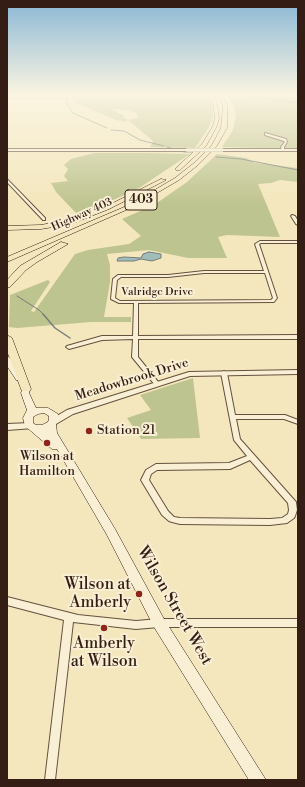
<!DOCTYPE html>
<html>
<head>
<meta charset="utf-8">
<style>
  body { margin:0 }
  #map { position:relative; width:305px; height:787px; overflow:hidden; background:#f4e7bd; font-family:"Libre Bodoni",serif }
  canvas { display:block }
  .frame { position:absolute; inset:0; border:8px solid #341d14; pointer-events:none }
</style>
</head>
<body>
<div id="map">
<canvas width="305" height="787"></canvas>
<div class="frame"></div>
</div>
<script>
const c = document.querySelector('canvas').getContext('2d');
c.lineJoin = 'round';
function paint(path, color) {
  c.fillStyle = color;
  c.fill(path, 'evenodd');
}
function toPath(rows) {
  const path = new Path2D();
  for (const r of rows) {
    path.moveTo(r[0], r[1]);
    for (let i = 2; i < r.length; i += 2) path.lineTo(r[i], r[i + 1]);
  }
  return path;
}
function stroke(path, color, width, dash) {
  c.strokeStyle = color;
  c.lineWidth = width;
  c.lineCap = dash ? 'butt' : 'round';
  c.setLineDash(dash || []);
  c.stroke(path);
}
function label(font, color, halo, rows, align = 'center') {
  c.font = font + ' "Libre Bodoni",serif';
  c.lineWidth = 4;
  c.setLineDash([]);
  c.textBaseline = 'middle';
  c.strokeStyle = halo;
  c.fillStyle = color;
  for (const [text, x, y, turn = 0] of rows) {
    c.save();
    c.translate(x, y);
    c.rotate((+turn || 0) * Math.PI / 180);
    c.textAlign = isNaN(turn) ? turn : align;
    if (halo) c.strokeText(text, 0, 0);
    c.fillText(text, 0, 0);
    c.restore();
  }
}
paint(toPath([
  [72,95,208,95,212,103,213,117,209,127,195,148,150,147,153,141,128,120,138,118,136,113,126,110,111,109,123,115,125,119,128,119,126,122,116,120,74,102],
  [226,95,282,95,298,99,298,149,222,147,233,130,236,115,233,105],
  [94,153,148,153,190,154,136,190,78,215,56,192,51,183,68,181,64,176,68,169,64,165,71,159],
  [217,154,246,158,255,163,298,168,298,182,280,180,271,183,258,184,280,237,227,235,218,237,227,258,188,258,149,250,107,254,110,265,110,282,104,317,131,317,131,322,91,322,17,328,9,327,10,295,48,280,50,282,31,311,34,312,75,254,88,250,129,244,141,236,122,219,154,205,187,182],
  [193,378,200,438,141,439,127,418,151,410,140,395]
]), '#bec48f');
const water = toPath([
  [149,252,161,254,161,258,152,261,141,259,134,261,117,261,118,258,124,257,141,258,143,254,149,252]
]);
paint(water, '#a0bdbb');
stroke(water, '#757d78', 1);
stroke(toPath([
  [66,95,67,104,73,113,107,128],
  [246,95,298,103],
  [111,130,124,131,140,140,164,146],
  [167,147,184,152,192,152],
  [216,157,241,159,298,170],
  [17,296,39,310,44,315]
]), '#757d78', 1);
stroke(toPath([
  [43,314,55,328,70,338]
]), '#757d78', 1.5);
const minor = toPath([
  [265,133,286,139,287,142,284,147,284,151,282,151,281,147,285,142,284,141,265,135,265,133],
  [7,179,45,218,45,220,43,220,7,182,7,179],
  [292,215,295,216,298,221,298,225,296,224,291,216,292,215],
  [260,241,298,241,298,243,261,243,259,244,277,298,274,302,138,303,138,336,298,335,298,339,138,339,138,357,159,383,160,384,157,386,155,385,132,357,133,339,102,340,69,349,66,347,67,346,102,336,133,336,134,303,119,303,111,299,113,279,118,275,168,275,204,271,264,271,255,244,260,241],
  [204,273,265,273,273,298,271,300,120,301,115,298,117,280,121,277,168,277,204,273],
  [224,371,227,373,235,415,285,415,298,420,298,424,284,419,236,419,240,439,296,502,297,510,295,516,294,518,287,523,270,525,180,524,172,522,169,521,162,515,141,480,146,470,156,464,229,463,247,456,234,440,221,373,224,371],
  [250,460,288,503,289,510,288,514,282,518,270,519,180,518,174,517,168,511,149,480,151,474,157,470,230,469,250,460],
  [7,597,78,615,136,621,159,619,298,619,298,627,159,627,136,629,73,622,55,780,45,780,64,620,7,605,7,597]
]);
const tertiary = toPath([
  [7,149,187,149,189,150,187,151,7,151,7,149],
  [221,149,298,149,298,151,222,151,221,149],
  [298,370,298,374,190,376,73,414,56,424,50,424,49,422,50,420,67,410,189,372,298,370],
  [31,423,35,426,34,428,7,430,7,424,31,423]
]);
const secondary = toPath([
  [7,356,11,359,23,378,22,380,16,380,15,378,7,366,7,356],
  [26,386,30,389,29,393,36,408,48,408,58,414,59,419,56,424,57,433,115,529,164,619,266,780,249,780,154,627,107,535,57,449,52,449,25,426,23,418,27,410,21,393,23,387,26,386],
  [44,413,49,416,49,419,48,422,42,425,36,425,33,423,33,417,38,414,44,413]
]);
const motorway = toPath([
  [209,95,213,95,217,103,219,118,217,126,206,146,180,170,176,170,176,168,202,144,213,126,215,118,213,103,209,95],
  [218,95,222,95,227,105,227,128,216,147,198,165,179,180,133,207,7,262,7,257,129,205,175,178,194,163,212,145,221,128,223,105,218,95],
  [161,179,166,180,109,209,71,224,41,229,7,230,7,226,41,225,66,220,105,207,161,179],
  [61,242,68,244,37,262,26,270,10,287,7,288,7,280,20,266,61,242],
  [7,335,12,338,31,389,30,391,22,391,21,389,7,351,7,335]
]);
stroke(minor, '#64503e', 2);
stroke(tertiary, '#64503e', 2);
stroke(secondary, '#341d14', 1);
stroke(motorway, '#341d14', 1);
paint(minor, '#f8efd4');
paint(tertiary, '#f8efd4');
paint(secondary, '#f8efd4');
paint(motorway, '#f4e7bd');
const tertiaryBridge = toPath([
  [187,150,222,150]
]);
stroke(tertiaryBridge, '#64503e', 4, []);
stroke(tertiaryBridge, '#f8efd4', 3.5);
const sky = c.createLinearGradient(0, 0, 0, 205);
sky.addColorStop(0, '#8bb8d6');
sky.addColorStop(0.46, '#faf4e1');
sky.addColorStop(1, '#faf4e100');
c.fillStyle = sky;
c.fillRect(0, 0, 305, 205);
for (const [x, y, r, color] of [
  [89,431,4,"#8f2418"],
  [47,443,4,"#8f2418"],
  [139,594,4,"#8f2418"],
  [104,628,4,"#8f2418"]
]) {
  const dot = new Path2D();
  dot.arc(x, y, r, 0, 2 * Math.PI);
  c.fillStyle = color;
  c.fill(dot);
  stroke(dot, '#f8efd4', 1.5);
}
label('11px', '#341d14', '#f8efd4', [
  ["Highway 403",82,215,-24],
  ["Valridge Drive",157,292]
]);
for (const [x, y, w] of [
  [141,200,32]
]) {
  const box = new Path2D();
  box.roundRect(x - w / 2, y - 10, w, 20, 3);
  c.fillStyle = '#f8efd4';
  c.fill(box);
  stroke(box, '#341d14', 1);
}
label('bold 12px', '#341d14', null, [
  ["403",141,200]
]);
label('13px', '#341d14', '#f8efd4', [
  ["Meadowbrook Drive",132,380,-17]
]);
label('13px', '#341d14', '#f8efd4', [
  ["Station 21",97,431],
  ["Wilson at",47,457,"center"],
  ["Hamilton",47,472,"center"]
], 'left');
label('16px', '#341d14', '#f8efd4', [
  ["Wilson at",131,585],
  ["Amberly",131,603],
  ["Amberly",104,644,"center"],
  ["at Wilson",104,662,"center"]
], 'right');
label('16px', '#341d14', '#f8efd4', [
  ["Wilson Street West",174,606,60]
]);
</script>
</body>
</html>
